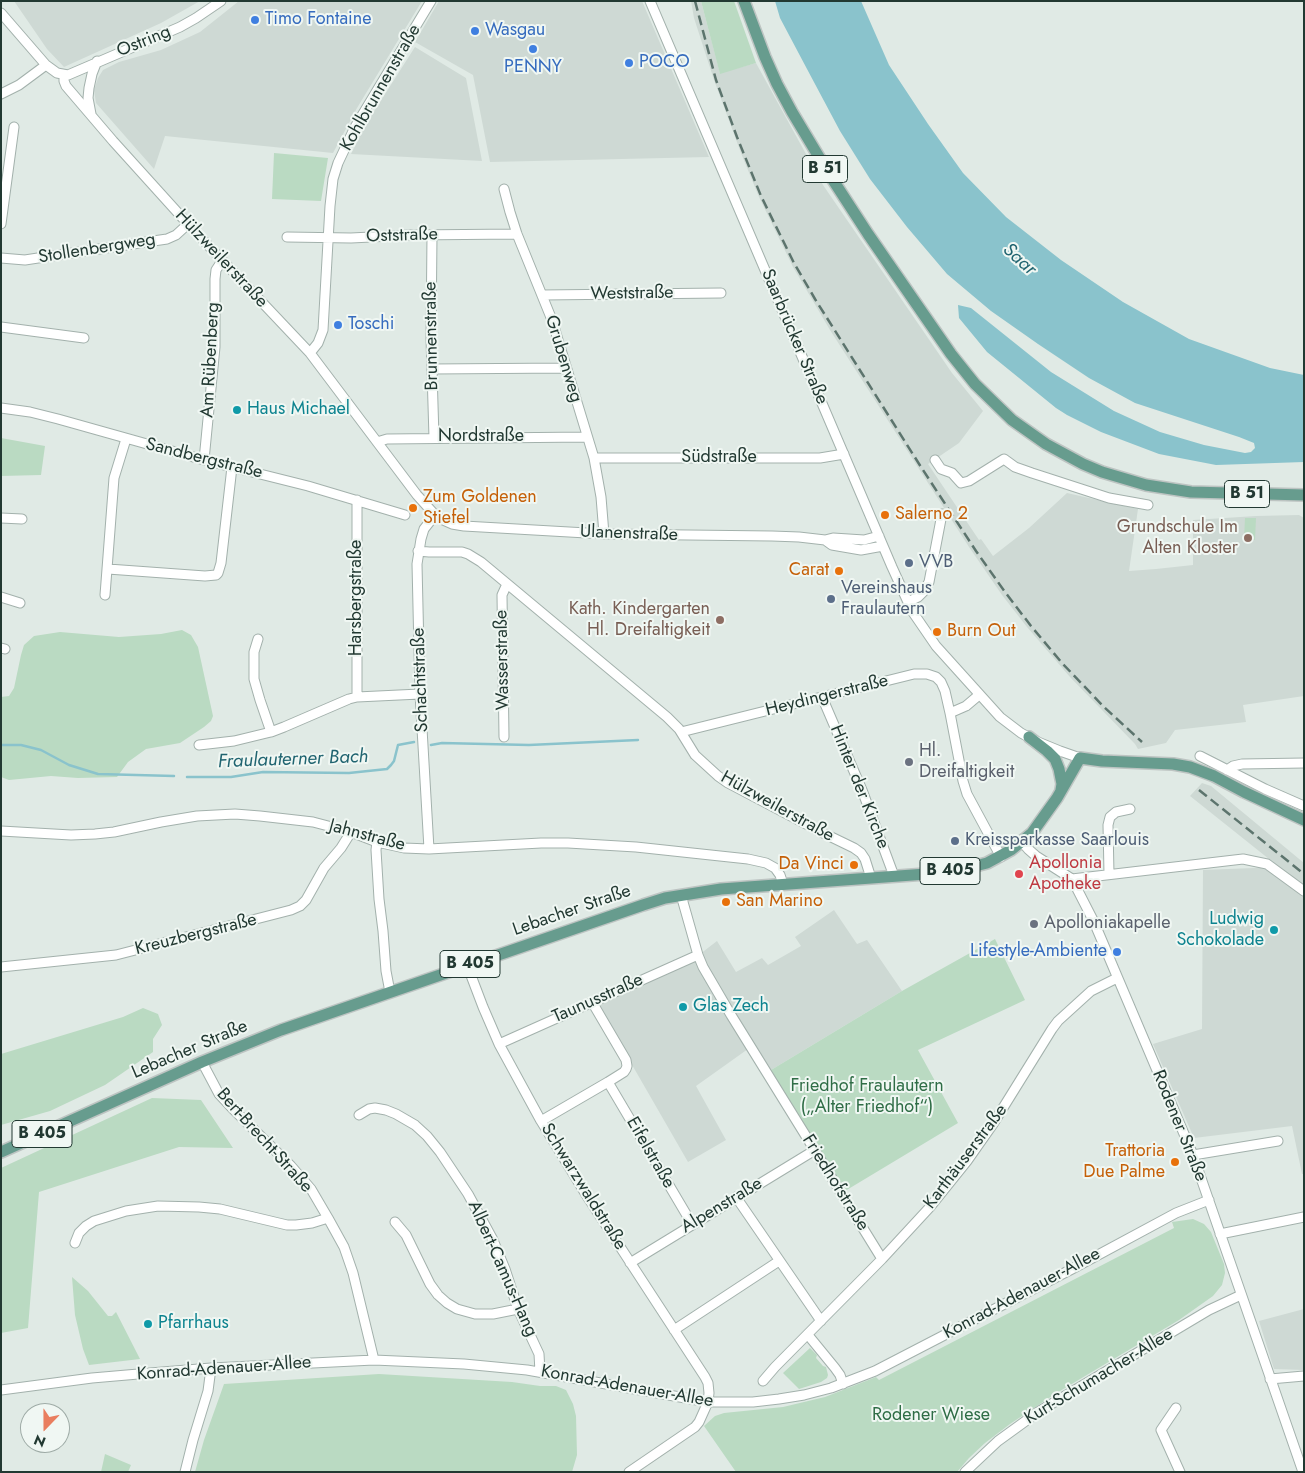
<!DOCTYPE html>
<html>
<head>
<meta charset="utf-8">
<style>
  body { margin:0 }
  #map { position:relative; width:1305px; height:1473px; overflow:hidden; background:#e0eae5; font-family:Jost,sans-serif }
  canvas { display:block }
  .frame { position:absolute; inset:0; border:2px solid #223932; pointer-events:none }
  .north { position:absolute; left:20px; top:1403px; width:50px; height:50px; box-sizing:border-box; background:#f0f7f3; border:1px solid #9eaba6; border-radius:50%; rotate:202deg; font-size:14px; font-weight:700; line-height:20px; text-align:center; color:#223932 }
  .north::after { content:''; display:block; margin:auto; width:18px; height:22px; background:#e97e5f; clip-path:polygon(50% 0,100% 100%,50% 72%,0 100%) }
</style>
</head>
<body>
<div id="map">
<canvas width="1305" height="1473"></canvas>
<div class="frame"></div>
<div class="north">N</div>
</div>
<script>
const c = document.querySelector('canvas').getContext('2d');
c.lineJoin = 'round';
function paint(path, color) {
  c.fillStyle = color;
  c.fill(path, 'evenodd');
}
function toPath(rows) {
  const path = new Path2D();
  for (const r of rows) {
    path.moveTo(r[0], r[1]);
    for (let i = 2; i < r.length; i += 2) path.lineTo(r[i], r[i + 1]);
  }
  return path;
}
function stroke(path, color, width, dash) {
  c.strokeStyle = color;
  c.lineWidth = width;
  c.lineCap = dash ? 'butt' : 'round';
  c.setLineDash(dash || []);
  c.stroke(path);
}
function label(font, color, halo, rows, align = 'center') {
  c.font = font + ' Jost,sans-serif';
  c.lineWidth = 4;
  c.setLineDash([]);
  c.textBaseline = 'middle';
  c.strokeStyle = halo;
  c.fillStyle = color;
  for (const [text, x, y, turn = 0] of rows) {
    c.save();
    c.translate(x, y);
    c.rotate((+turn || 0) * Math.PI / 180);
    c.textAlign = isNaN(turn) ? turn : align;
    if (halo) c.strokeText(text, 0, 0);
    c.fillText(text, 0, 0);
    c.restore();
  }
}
paint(toPath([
  [14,1,200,1,161,23,64,67,47,49],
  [239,1,422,1,357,108,333,153,165,136,154,169,96,103,94,90,98,78,103,70,119,62,161,50,200,32],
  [439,1,642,1,709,157,490,162,473,75,415,42],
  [691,1,701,1,720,73,756,63,823,185,952,373,983,411,959,443,928,464,979,540,981,539,993,556,1029,528,1067,493,1138,509,1129,571,1156,569,1193,565,1193,520,1256,516,1299,515,1304,518,1304,696,1243,705,1246,722,1175,730,1166,743,1138,749,1135,744,1070,677,1027,627,1002,595,969,547,830,330,793,267,759,197,741,153,714,80,694,18],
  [415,47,466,78,482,161,351,154,366,124],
  [1202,783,1211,786,1304,863,1304,1174,1302,1174,1292,1126,1194,1138,1153,1044,1202,1029,1203,870,1279,867,1190,796],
  [834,910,857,944,867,940,902,991,771,1070,755,1044,696,1086,726,1140,688,1162,597,1004,691,961,717,941,736,972,762,958,768,965,801,946,795,937],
  [1304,1309,1304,1370,1274,1369,1259,1321]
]), '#ced9d4');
paint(toPath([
  [701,1,734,1,756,63,720,74],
  [274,153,328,158,321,201,272,199],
  [1,438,45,446,41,475,1,476],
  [1245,518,1256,518,1255,540,1244,540],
  [182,630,191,635,198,647,213,716,211,721,204,727,180,743,146,749,128,762,117,777,78,778,51,776,9,780,1,777,1,697,9,696,14,688,21,655,24,645,34,636,60,632,119,637,161,634],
  [995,939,1025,1000,918,1050,958,1123,845,1191,771,1070,902,991],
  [143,1008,158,1014,162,1025,153,1039,153,1052,105,1085,50,1111,1,1125,1,1054,123,1017],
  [152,1098,201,1100,233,1148,179,1147,39,1192,28,1328,1,1333,1,1168],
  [1193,1219,1204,1224,1211,1232,1224,1264,1225,1273,1222,1285,1213,1296,1179,1320,1055,1394,1010,1424,985,1443,969,1458,957,1472,736,1472,704,1426,715,1416,724,1413,783,1407,825,1397,876,1377,879,1380,1174,1228,1172,1222],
  [72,1277,88,1291,108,1316,112,1316,116,1312,140,1359,89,1365,83,1349,75,1315],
  [810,1348,817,1355,816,1358,823,1366,826,1367,828,1375,827,1378,821,1382,799,1389,783,1373],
  [379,1374,512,1382,540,1386,556,1386,566,1390,573,1404,576,1416,577,1455,572,1472,195,1472,204,1440,224,1384],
  [105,1454,131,1465,128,1472,101,1472]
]), '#badac2');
paint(toPath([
  [775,1,861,1,889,65,928,124,963,173,1006,217,1061,260,1123,302,1189,339,1270,368,1304,375,1304,462,1216,465,1159,454,1101,432,1067,415,1056,408,987,352,959,318,958,305,971,308,1051,372,1114,411,1160,432,1204,445,1245,453,1251,452,1255,448,1254,443,1239,437,1135,403,1089,378,1038,344,991,311,947,274,907,227,870,179,840,131,807,69,780,18]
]), '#8ac3cc');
stroke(toPath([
  [1,745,21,745,41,750,69,765,98,774,174,776],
  [431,745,442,743,529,745,638,740],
  [187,777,231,777,263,772,349,773,387,769,391,765,394,761,398,745,414,742]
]), '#8ac3cc', 2.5);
const minor = toPath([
  [650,1,892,567,912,611,936,646,1000,717,1021,733,1038,742,1060,751,1080,758],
  [1,13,46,65,57,73,68,75,180,27,196,18,221,1],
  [64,75,64,81,66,86,113,141,188,224,310,353,417,495,435,515,443,520,452,524,464,526,604,534,772,536,799,537,825,540,833,538,864,540,879,536],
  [1,94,19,85,46,65],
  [91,114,88,98,89,88,92,74,97,61],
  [504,189,510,212,517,234,552,320,594,458,601,497,604,534],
  [1,224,14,127],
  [432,235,431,338,434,438],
  [287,237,351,238,411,235,517,234],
  [1,258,25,260,38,258,167,239,176,235,188,224],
  [542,295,721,293],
  [1,327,84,338],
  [310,353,318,343,323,330,330,206,333,179,338,163,355,127,431,1],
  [432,369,566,368],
  [1,408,30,412,58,419,204,460,308,486,405,515],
  [377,442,387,439,587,437],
  [594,458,820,458,844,454],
  [204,460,215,347,215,279,216,270,222,261],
  [935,460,941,469,952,473,961,483,969,481,1004,459,1015,467,1032,473,1109,498,1148,505],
  [357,500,357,697],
  [1,518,22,519],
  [825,540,832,545,861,550,883,546],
  [418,551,429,552,462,552,468,554,481,562,667,717,679,729,695,755,718,776,728,783,821,832,854,848,861,853,865,859,871,878],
  [108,569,205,576,216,575,218,573,221,563,232,467],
  [105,595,114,478,126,439],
  [1,597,20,603],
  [908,602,918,597,924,591,929,582,942,514],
  [258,639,254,652,254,679,260,700,271,732],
  [1,648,5,649],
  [822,697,862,790,894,876],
  [950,713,966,706,979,695],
  [681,732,914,674,927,674,936,677,941,682,945,691,950,713,963,781,967,794,1001,857],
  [504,737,502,595,507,584],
  [199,745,234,741,271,732,284,727,349,699,357,697,420,694],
  [1200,756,1265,789,1304,806],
  [1227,770,1233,766,1242,764,1304,763],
  [1,831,71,835,95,834,114,832,161,822,197,816,235,814,260,816,313,822,351,832,377,842,404,848,429,849,541,843,568,843,636,847,748,859,766,863,775,868,780,875,783,884],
  [377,842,376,850,379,899,383,931,386,971,390,992],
  [1022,842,1028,849,1036,856,1072,879,1094,922,1193,1155,1303,1472],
  [429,849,420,694,417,564,421,539,424,529,435,515],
  [1109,874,1108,825,1110,817,1116,812,1130,809],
  [1072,879,1243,859,1267,864,1304,891],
  [681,895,698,955,703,967,731,1015,882,1259],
  [467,965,483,1007,499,1044,541,1121,585,1193,705,1377,708,1383,709,1393,708,1402,699,1422,695,1427,629,1472],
  [1,967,116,955,291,910,300,906,306,900,324,868,341,848,351,832],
  [499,1044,698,955],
  [202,1062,219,1094,232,1108,291,1166,311,1189,328,1218,344,1247,353,1273,374,1360],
  [608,1082,692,1224],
  [359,1115,369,1109,375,1108,386,1110,396,1114,415,1125,427,1136,440,1152,468,1194,493,1240,505,1269,518,1309,539,1354,540,1372],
  [541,1121,608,1082,624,1072,626,1069,627,1066,626,1060,592,1002],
  [1193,1155,1278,1141],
  [736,1197,821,1321],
  [395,1222,406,1235,430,1284,438,1295,447,1303,457,1309,475,1314,493,1314,518,1309],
  [1220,1234,1304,1217],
  [75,1243,79,1233,86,1226,94,1221,126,1211,158,1206,199,1207,220,1209,287,1225,296,1225,312,1223,328,1218],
  [630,1263,815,1150],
  [674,1330,779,1261],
  [808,1335,835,1368,840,1375,843,1384],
  [1270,1379,1304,1376],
  [763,1381,775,1367,882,1259,930,1207,967,1161,993,1124,1052,1029,1058,1021,1091,991,1117,978],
  [1,1390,92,1378,150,1373,211,1368,374,1360,464,1364,527,1370,708,1402,753,1402,779,1399,804,1395,831,1388,875,1371,1072,1269,1176,1213,1209,1200],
  [1176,1408,1161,1430,1180,1472],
  [185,1472,193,1440,208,1391,211,1368],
  [965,1472,998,1441,1038,1412,1209,1310,1241,1295]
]);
const major = toPath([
  [744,1,765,57,777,84,792,112,831,177,868,234,951,354,975,384,1012,420,1046,444,1083,464,1102,472,1146,485,1191,492,1304,495],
  [1029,737,1047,751,1055,759,1059,769,1062,784,1061,790],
  [1,1152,202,1062,281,1030,643,905,665,898,721,889,926,874,960,870,987,863,1011,850,1032,833,1057,798,1080,758,1102,761,1173,764,1190,767,1214,776,1244,792,1304,820]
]);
stroke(minor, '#a3b1ac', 11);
stroke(major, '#bdc4c2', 14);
stroke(minor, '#fff', 9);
stroke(major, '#679c8e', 11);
stroke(toPath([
  [695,1,716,80,737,137,761,196,794,263,815,299,921,467,976,551,1005,592,1031,626,1062,663,1104,707,1142,742],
  [1199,790,1304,874]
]), '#5c746d', 2.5, [10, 5]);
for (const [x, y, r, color] of [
  [255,20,5,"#3f7fe0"],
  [475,31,5,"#3f7fe0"],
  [533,49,5,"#3f7fe0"],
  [629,63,5,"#3f7fe0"],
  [338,325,5,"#3f7fe0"],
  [237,410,5,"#0f9aa8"],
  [413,508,5,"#e8710a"],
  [885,515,5,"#e8710a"],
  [1248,538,5,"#8d6e63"],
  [909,563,5,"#5c6f8a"],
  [839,571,5,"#e8710a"],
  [831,599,5,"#5c6f8a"],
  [720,620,5,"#8d6e63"],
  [937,632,5,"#e8710a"],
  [909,762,5,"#6b7280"],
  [955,841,5,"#5c6f8a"],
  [854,865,5,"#e8710a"],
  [1019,874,5,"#e0444e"],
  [726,902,5,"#e8710a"],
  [1034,924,5,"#6b7280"],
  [1274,930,5,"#0f9aa8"],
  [1117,952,5,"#3f7fe0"],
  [683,1007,5,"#0f9aa8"],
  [1175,1162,5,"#e8710a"],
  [148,1324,5,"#0f9aa8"]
]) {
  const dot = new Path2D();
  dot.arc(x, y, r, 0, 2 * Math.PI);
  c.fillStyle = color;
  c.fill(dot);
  stroke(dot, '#f0f7f3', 2);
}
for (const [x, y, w] of [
  [825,169,45],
  [1247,494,45],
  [950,871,60],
  [470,964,60],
  [42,1134,60]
]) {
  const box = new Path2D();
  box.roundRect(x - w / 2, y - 13.5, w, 27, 4);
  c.fillStyle = '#f0f7f3';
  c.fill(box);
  stroke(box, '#223932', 1);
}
label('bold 16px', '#223932', null, [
  ["B 51",825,169],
  ["B 51",1247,494],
  ["B 405",950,871],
  ["B 405",470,964],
  ["B 405",42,1134]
]);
label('18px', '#366cbe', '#f0f7f3', [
  ["Timo Fontaine",265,20],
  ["Wasgau",485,31],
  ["POCO",639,63],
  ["PENNY",533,68,"center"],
  ["Toschi",348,325],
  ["Lifestyle-Ambiente",1107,952,"right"]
], 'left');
label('18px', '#223932', '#f0f7f3', [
  ["Ostring",144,42,-22],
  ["Kohlbrunnenstraße",381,88,-60],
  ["Oststraße",402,236,-2],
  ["Stollenbergweg",97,249,-9],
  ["Hülzweilerstraße",221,259,47],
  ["Weststraße",632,294,-1],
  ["Brunnenstraße",432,336,-91],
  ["Saarbrücker Straße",794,337,67],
  ["Grubenweg",563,359,73],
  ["Am Rübenberg",211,360,-87],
  ["Nordstraße",481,437],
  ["Südstraße",719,458],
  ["Sandbergstraße",204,459,14],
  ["Ulanenstraße",629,534,2],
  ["Harsbergstraße",357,598,-90],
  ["Wasserstraße",503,660,-91],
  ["Schachtstraße",421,680,-92],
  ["Heydingerstraße",827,696,-14],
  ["Hinter der Kirche",859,787,68],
  ["Hülzweilerstraße",777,807,29],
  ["Jahnstraße",367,836,15],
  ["Lebacher Straße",572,911,-19],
  ["Kreuzbergstraße",196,935,-14],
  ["Taunusstraße",598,999,-24],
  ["Lebacher Straße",190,1050,-23],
  ["Rodener Straße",1179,1126,68],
  ["Bert-Brecht-Straße",264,1141,48],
  ["Eifelstraße",650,1153,60],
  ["Karthäuserstraße",966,1157,-53],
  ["Friedhofstraße",835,1183,58],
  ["Schwarzwaldstraße",583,1187,58],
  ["Alpenstraße",722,1206,-31],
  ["Albert-Camus-Hang",502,1269,66],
  ["Konrad-Adenauer-Allee",1022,1294,-28],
  ["Konrad-Adenauer-Allee",224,1369,-4],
  ["Kurt-Schumacher-Allee",1099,1377,-31],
  ["Konrad-Adenauer-Allee",627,1387,10]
]);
label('18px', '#0d838f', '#f0f7f3', [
  ["Haus Michael",247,410],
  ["Ludwig",1264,920,"right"],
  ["Schokolade",1264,941,"right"],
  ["Glas Zech",693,1007],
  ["Pfarrhaus",158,1324]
], 'left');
label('18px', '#c56008', '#f0f7f3', [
  ["Zum Goldenen",423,498],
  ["Stiefel",423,519],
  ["Salerno 2",895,515],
  ["Carat",829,571,"right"],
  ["Burn Out",947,632],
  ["Da Vinci",844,865,"right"],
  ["San Marino",736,902],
  ["Trattoria",1165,1152,"right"],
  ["Due Palme",1165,1173,"right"]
], 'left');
label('18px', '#785e54', '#f0f7f3', [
  ["Grundschule Im",1238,528],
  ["Alten Kloster",1238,549],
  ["Kath. Kindergarten",710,610],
  ["Hl. Dreifaltigkeit",710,631]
], 'right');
label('18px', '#4e5e75', '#f0f7f3', [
  ["VVB",919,563],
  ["Vereinshaus",841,589],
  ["Fraulautern",841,610],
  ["Kreissparkasse Saarlouis",965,841]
], 'left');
label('18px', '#5b616d', '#f0f7f3', [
  ["Hl.",919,752],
  ["Dreifaltigkeit",919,773],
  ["Apolloniakapelle",1044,924]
], 'left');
label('18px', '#be3a42', '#f0f7f3', [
  ["Apollonia",1029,864],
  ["Apotheke",1029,885]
], 'left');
label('18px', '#2f6d46', '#f0f7f3', [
  ["Friedhof Fraulautern",867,1087],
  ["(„Alter Friedhof“)",867,1108],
  ["Rodener Wiese",931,1416]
]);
label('italic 19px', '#206470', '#f0f7f3', [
  ["Saar",1019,260,42],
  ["Fraulauterner Bach",293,760,-2]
]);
</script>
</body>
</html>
